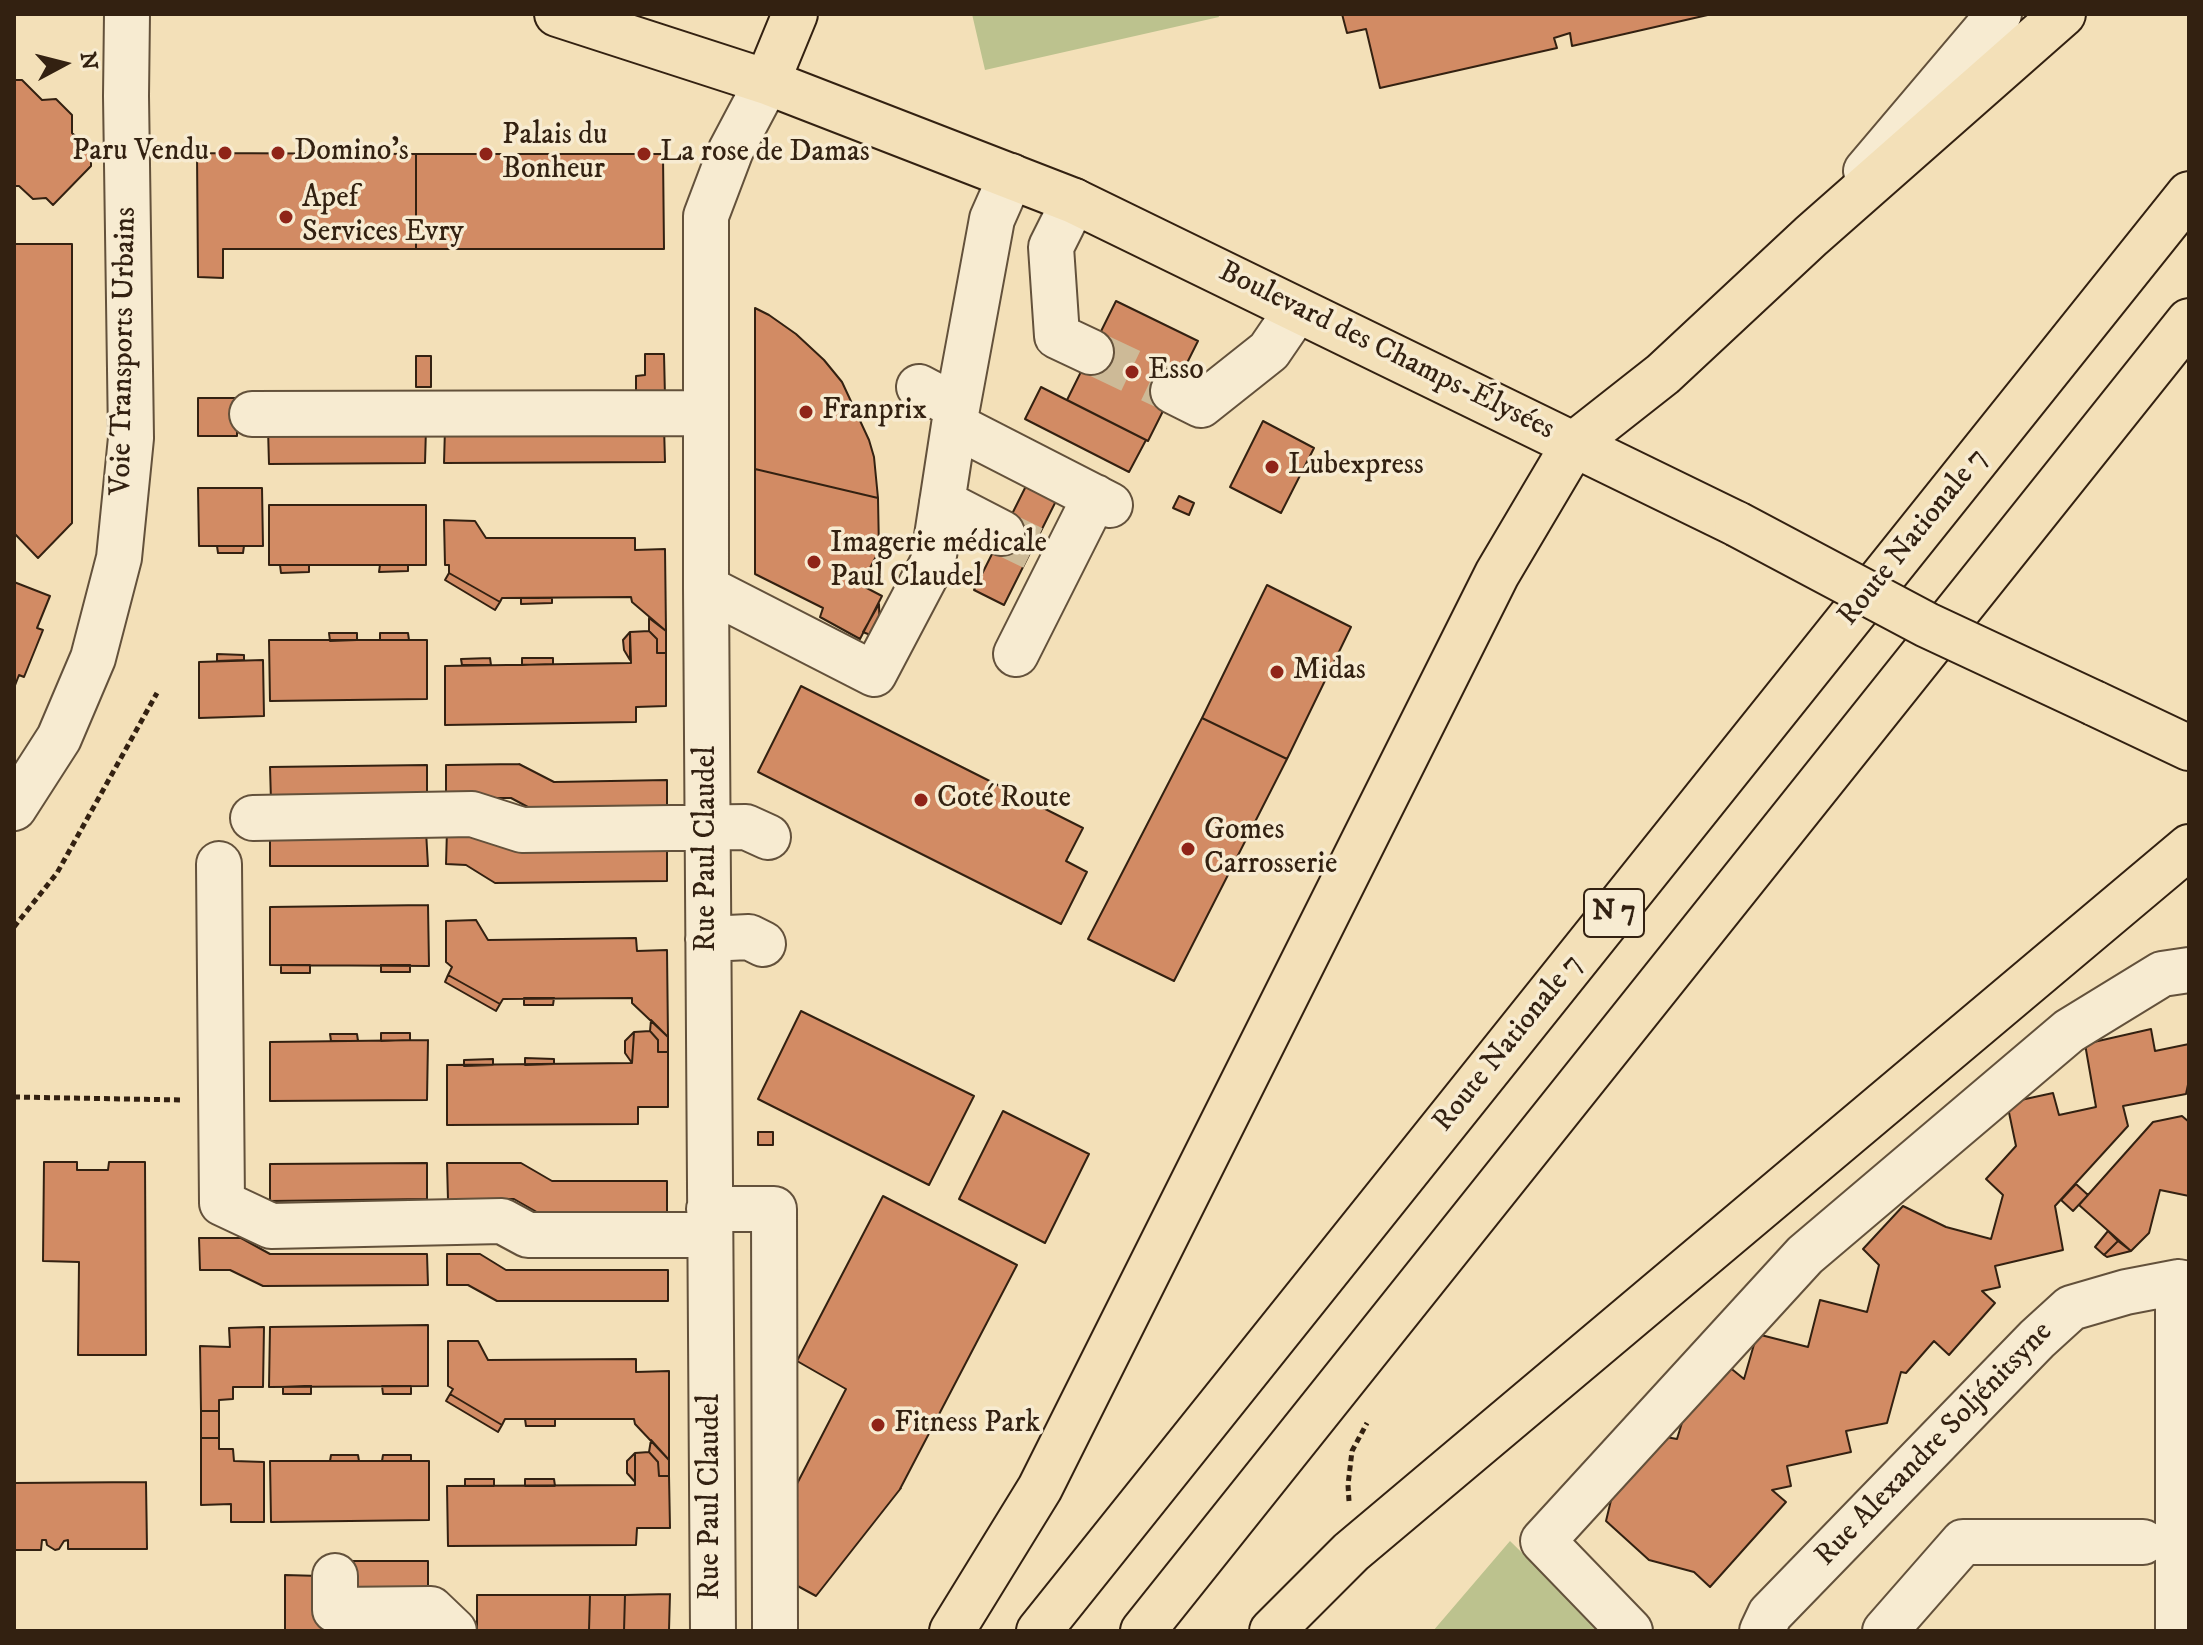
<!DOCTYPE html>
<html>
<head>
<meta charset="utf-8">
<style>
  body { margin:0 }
  #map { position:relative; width:2203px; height:1645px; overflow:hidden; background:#f3e0b8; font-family:"IM FELL DW Pica",serif }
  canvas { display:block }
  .frame { position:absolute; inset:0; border:16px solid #332111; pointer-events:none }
  .north { position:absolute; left:24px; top:24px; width:80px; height:80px; -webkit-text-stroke:6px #f7ebd1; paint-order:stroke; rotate:83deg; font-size:22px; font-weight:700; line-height:32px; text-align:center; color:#332111 }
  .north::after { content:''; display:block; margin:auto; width:28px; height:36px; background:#332111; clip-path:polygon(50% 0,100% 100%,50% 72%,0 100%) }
</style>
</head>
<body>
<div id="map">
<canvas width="2203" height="1645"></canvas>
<div class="frame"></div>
<div class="north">N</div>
</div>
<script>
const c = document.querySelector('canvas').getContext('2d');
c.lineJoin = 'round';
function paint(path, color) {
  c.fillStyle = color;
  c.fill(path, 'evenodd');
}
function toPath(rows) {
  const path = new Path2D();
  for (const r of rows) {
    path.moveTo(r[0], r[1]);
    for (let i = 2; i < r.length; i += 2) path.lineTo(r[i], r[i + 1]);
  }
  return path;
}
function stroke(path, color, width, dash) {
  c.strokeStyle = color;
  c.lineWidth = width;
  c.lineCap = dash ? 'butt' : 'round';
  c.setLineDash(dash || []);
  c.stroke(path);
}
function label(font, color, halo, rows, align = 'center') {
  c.font = font + ' "IM FELL DW Pica",serif';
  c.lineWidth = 7;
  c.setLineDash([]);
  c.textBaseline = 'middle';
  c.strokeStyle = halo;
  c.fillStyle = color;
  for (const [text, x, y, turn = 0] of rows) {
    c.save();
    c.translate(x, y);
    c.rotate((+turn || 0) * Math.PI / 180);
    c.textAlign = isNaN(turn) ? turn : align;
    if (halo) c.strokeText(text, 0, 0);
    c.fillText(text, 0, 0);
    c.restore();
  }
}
paint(toPath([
  [972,14,1218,14,1219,17,985,70],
  [1510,1541,1602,1631,1433,1631]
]), '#bcc28e');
const building = toPath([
  [1342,14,1712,14,1572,46,1570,33,1554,38,1557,48,1380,88,1366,29,1347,33,1342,14],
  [14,80,22,80,42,100,56,99,72,115,72,133,91,150,91,166,53,205,46,198,33,199,19,186,14,186,14,80],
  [197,153,416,154,416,249,223,249,223,278,198,277,197,153],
  [416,154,663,154,664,249,416,249,416,154],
  [14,244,72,244,72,523,38,558,14,533,14,244],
  [1116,301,1198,341,1148,441,1067,400,1116,301],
  [755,308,769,315,796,334,824,360,842,382,869,440,874,457,878,498,755,469,755,308],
  [645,354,664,354,665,397,636,397,636,376,645,375,645,354],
  [416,356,431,356,431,387,416,387,416,356],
  [1041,387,1146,440,1129,472,1025,419,1041,387],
  [198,398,237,398,237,436,198,436,198,398],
  [1263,421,1314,448,1281,513,1230,487,1263,421],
  [664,426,665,462,444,463,445,428,664,426],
  [426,428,425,463,269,464,268,429,426,428],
  [755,469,878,498,879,551,861,585,882,596,860,639,820,617,823,608,755,574,755,469],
  [1030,478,1060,493,1004,605,974,590,1030,478],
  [198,488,262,488,263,546,199,546,198,488],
  [1179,496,1194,503,1189,515,1173,508,1179,496],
  [269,505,426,505,426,565,269,565,269,505],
  [444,520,475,521,486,538,635,538,635,550,665,549,666,631,632,602,631,597,502,598,500,602,449,573,449,565,445,565,444,520],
  [217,546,244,546,243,553,218,553,217,546],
  [280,565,309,565,309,572,281,573,280,565],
  [380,565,408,565,408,571,379,572,380,565],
  [449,573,500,602,495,610,445,580,449,573],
  [14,582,50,596,37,628,43,630,24,677,19,675,14,688,14,582],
  [1267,585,1351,627,1287,759,1202,718,1267,585],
  [521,598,552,598,552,603,521,604,521,598],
  [879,604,880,639,863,632,879,604],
  [649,618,666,631,666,653,657,653,657,639,649,631,649,618],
  [649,631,657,639,657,653,666,653,666,706,636,707,636,722,445,725,445,666,631,663,630,632,649,631],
  [630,632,630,660,624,650,623,640,630,632],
  [329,633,357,633,357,640,330,641,329,633],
  [380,633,408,633,409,640,380,640,380,633],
  [269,640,427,640,427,699,270,701,269,640],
  [217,654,244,655,244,660,217,661,217,654],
  [490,658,491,665,462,665,461,659,490,658],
  [522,658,553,658,553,664,522,665,522,658],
  [263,660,264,716,199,718,199,662,263,660],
  [801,686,1083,828,1066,861,1087,872,1061,924,758,772,801,686],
  [1202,718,1287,759,1174,981,1088,939,1202,718],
  [519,764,554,782,667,780,667,813,541,814,511,798,446,798,446,765,519,764],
  [427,765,427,800,271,801,270,767,427,765],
  [447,830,478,831,667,846,667,881,495,883,466,865,446,864,447,830],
  [426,831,428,866,270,866,270,833,426,831],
  [428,905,429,966,270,965,270,907,428,905],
  [476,920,488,940,636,938,637,951,667,950,668,1037,632,1003,632,998,503,999,500,1004,448,975,452,967,446,962,446,921,476,920],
  [281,965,310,965,310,973,281,973,281,965],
  [381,965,410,965,410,972,381,972,381,965],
  [448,975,500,1004,496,1011,445,982,448,975],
  [524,998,554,998,553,1005,524,1005,524,998],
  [801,1011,974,1096,929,1185,758,1099,801,1011],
  [651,1020,668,1037,668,1052,658,1052,658,1040,650,1031,651,1020],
  [2151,1029,2155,1051,2189,1044,2189,1080,2186,1094,2123,1106,2128,1126,2055,1206,2063,1250,1995,1266,2000,1287,1982,1291,1995,1303,1949,1355,1934,1341,1906,1373,1901,1372,1887,1423,1846,1431,1851,1452,1787,1466,1791,1486,1772,1490,1786,1502,1710,1587,1694,1572,1649,1560,1606,1521,1612,1496,1666,1437,1677,1439,1684,1416,1728,1366,1744,1379,1757,1334,1808,1347,1820,1300,1867,1312,1879,1265,1863,1249,1903,1206,1946,1227,1991,1239,2003,1195,1986,1179,2016,1146,2007,1103,2053,1093,2059,1115,2096,1107,2085,1044,2151,1029],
  [650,1031,658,1040,658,1052,668,1052,668,1107,638,1107,638,1124,447,1125,447,1065,632,1063,634,1032,650,1031],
  [634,1032,632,1063,625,1053,625,1041,634,1032],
  [381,1033,410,1033,410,1040,381,1041,381,1033],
  [330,1034,357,1034,358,1041,331,1041,330,1034],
  [428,1040,427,1100,270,1101,270,1042,428,1040],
  [525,1058,554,1059,554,1064,525,1065,525,1058],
  [493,1059,493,1065,464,1066,464,1060,493,1059],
  [1003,1111,1089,1154,1045,1243,959,1199,1003,1111],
  [2182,1116,2189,1122,2189,1196,2160,1190,2149,1233,2131,1251,2079,1205,2153,1122,2182,1116],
  [758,1132,773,1132,773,1145,758,1145,758,1132],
  [44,1162,77,1162,77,1170,108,1170,109,1162,145,1162,146,1355,78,1355,79,1262,43,1261,44,1162],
  [427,1163,427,1199,270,1201,270,1164,427,1163],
  [447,1163,521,1163,552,1181,667,1181,667,1214,542,1215,514,1199,448,1200,447,1163],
  [2076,1184,2088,1195,2073,1211,2061,1200,2076,1184],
  [883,1196,1017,1265,900,1489,901,1488,816,1596,794,1584,786,1505,846,1389,797,1361,883,1196],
  [2108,1231,2118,1241,2104,1255,2095,1247,2108,1231],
  [199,1238,241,1238,270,1254,427,1254,428,1285,263,1286,230,1270,200,1270,199,1238],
  [2118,1241,2131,1251,2107,1257,2104,1255,2118,1241],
  [447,1254,480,1254,506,1270,668,1270,668,1301,497,1301,468,1285,447,1285,447,1254],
  [428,1325,428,1386,269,1387,270,1327,428,1325],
  [264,1327,263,1387,233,1387,233,1399,219,1400,219,1411,201,1411,200,1346,230,1347,229,1328,264,1327],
  [448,1341,478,1341,488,1360,636,1359,636,1372,669,1371,669,1460,635,1424,634,1419,505,1419,502,1425,450,1394,453,1389,448,1386,448,1341],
  [311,1386,311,1394,283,1394,283,1387,311,1386],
  [382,1386,411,1386,411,1394,383,1394,382,1386],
  [450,1394,502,1425,498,1432,446,1401,450,1394],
  [201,1411,219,1411,219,1438,201,1438,201,1411],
  [525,1419,555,1419,555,1426,526,1426,525,1419],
  [201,1438,219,1438,219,1449,233,1449,234,1461,264,1462,264,1522,231,1522,231,1504,201,1505,201,1438],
  [651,1440,669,1460,669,1476,659,1476,658,1462,649,1452,651,1440],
  [649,1452,658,1462,659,1476,669,1476,670,1528,637,1528,636,1545,448,1546,447,1486,635,1485,635,1453,649,1452],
  [635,1453,635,1482,627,1473,627,1461,635,1453],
  [331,1455,358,1455,359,1461,330,1461,331,1455],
  [383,1455,411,1455,411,1461,382,1461,383,1455],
  [270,1461,429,1461,429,1520,271,1522,270,1461],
  [465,1479,494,1479,494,1486,465,1486,465,1479],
  [525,1479,554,1479,555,1486,525,1486,525,1479],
  [146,1482,147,1549,68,1549,68,1540,64,1541,59,1549,55,1550,47,1545,46,1540,42,1540,41,1550,14,1550,14,1483,146,1482],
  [352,1561,428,1561,428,1596,352,1597,352,1561],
  [285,1575,320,1576,320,1627,409,1627,409,1631,285,1631,285,1575],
  [670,1594,669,1630,624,1631,625,1595,670,1594],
  [477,1595,590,1595,589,1630,477,1631,477,1595],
  [590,1595,625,1595,624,1631,589,1630,590,1595]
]);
paint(building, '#d28b64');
stroke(building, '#332111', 2);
stroke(toPath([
  [1091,352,1173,391],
  [1002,533,1033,548]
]), '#cdba97', 44, [44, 22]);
const minor = toPath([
  [1866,171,1999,14],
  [1074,201,1051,247,1057,336,1091,352],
  [919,387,957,407],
  [1173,391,1201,405,1269,351,1297,310],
  [252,414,706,413],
  [954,425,1110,505],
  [942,502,1002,533],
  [706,588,874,674,933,562,954,425,992,219,1011,176],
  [1016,654,1095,497],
  [14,808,59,738,93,658,119,558,131,438,126,96,127,14],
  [253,818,472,814,522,830,746,827,768,837],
  [219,864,222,1203,271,1226,502,1221,528,1235,710,1235],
  [708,939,749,937,763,944],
  [709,1209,774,1209,775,1631],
  [335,1576,335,1610,431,1609,454,1631],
  [713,1631,706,588,706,216,731,150,767,82],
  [1630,1631,1543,1541,1805,1255,2069,1031,2162,974,2189,970],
  [1762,1631,1770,1614,2037,1339,2071,1308,2126,1292,2178,1282,2189,1284],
  [1885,1631,1963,1542,2143,1542],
  [2178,1631,2178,1282]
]);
const major = toPath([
  [557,14,767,82,1074,201,1737,524],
  [767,82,795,14],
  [2094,703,2189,748],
  [952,1631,1040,1488,1497,574,1574,444,1663,374,1811,236,2063,14],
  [1039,1631,2189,194],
  [1143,1631,2189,321],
  [1272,1631,1351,1552,2189,847]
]);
stroke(minor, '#63513b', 48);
stroke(major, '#332111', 48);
stroke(toPath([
  [14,927,57,873,157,693],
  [14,1097,181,1100],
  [1349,1501,1348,1485,1352,1451,1367,1423]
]), '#332111', 5, [6, 4]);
stroke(minor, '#f7ebd1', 44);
stroke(major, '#f3e0b8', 44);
const majorBridge = toPath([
  [1737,524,1927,625,2094,703]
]);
stroke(majorBridge, '#332111', 48, []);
stroke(majorBridge, '#f3e0b8', 44);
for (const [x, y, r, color] of [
  [225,153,8,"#8f2418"],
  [278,153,8,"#8f2418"],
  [486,154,8,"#8f2418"],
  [644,154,8,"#8f2418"],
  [286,217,8,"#8f2418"],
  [1132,372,8,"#8f2418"],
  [806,412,8,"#8f2418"],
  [1272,467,8,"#8f2418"],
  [814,562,8,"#8f2418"],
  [1277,672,8,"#8f2418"],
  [921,800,8,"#8f2418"],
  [1188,849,8,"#8f2418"],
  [878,1425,8,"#8f2418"]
]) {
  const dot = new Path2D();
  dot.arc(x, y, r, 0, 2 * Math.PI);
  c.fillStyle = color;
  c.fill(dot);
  stroke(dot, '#f7ebd1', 3);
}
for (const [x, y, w] of [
  [1614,913,60]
]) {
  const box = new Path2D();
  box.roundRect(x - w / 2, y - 24, w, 48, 6);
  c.fillStyle = '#f7ebd1';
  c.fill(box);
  stroke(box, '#332111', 2);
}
label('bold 28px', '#332111', null, [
  ["N 7",1614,913]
]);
label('30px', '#332111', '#f7ebd1', [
  ["Palais du",502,137],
  ["Bonheur",502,171],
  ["Paru Vendu",209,153,"right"],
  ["Domino's",294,153],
  ["La rose de Damas",660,154],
  ["Apef",302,200],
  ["Services Evry",302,234],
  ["Esso",1148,372],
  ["Franprix",822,412],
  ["Lubexpress",1288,467],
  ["Imagerie médicale",830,545],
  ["Paul Claudel",830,579],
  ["Midas",1293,672],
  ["Coté Route",937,800],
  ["Gomes",1204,832],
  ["Carrosserie",1204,866],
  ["Fitness Park",894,1425]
], 'left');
label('30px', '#332111', '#f7ebd1', [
  ["Voie Transports Urbains",125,351,-89],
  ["Boulevard des Champs-Élysées",1386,352,26],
  ["Route Nationale 7",1914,538,-51],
  ["Rue Paul Claudel",708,849,-90],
  ["Route Nationale 7",1509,1044,-51],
  ["Rue Alexandre Soljénitsyne",1935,1445,-46],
  ["Rue Paul Claudel",712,1497,-90]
]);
</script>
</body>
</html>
